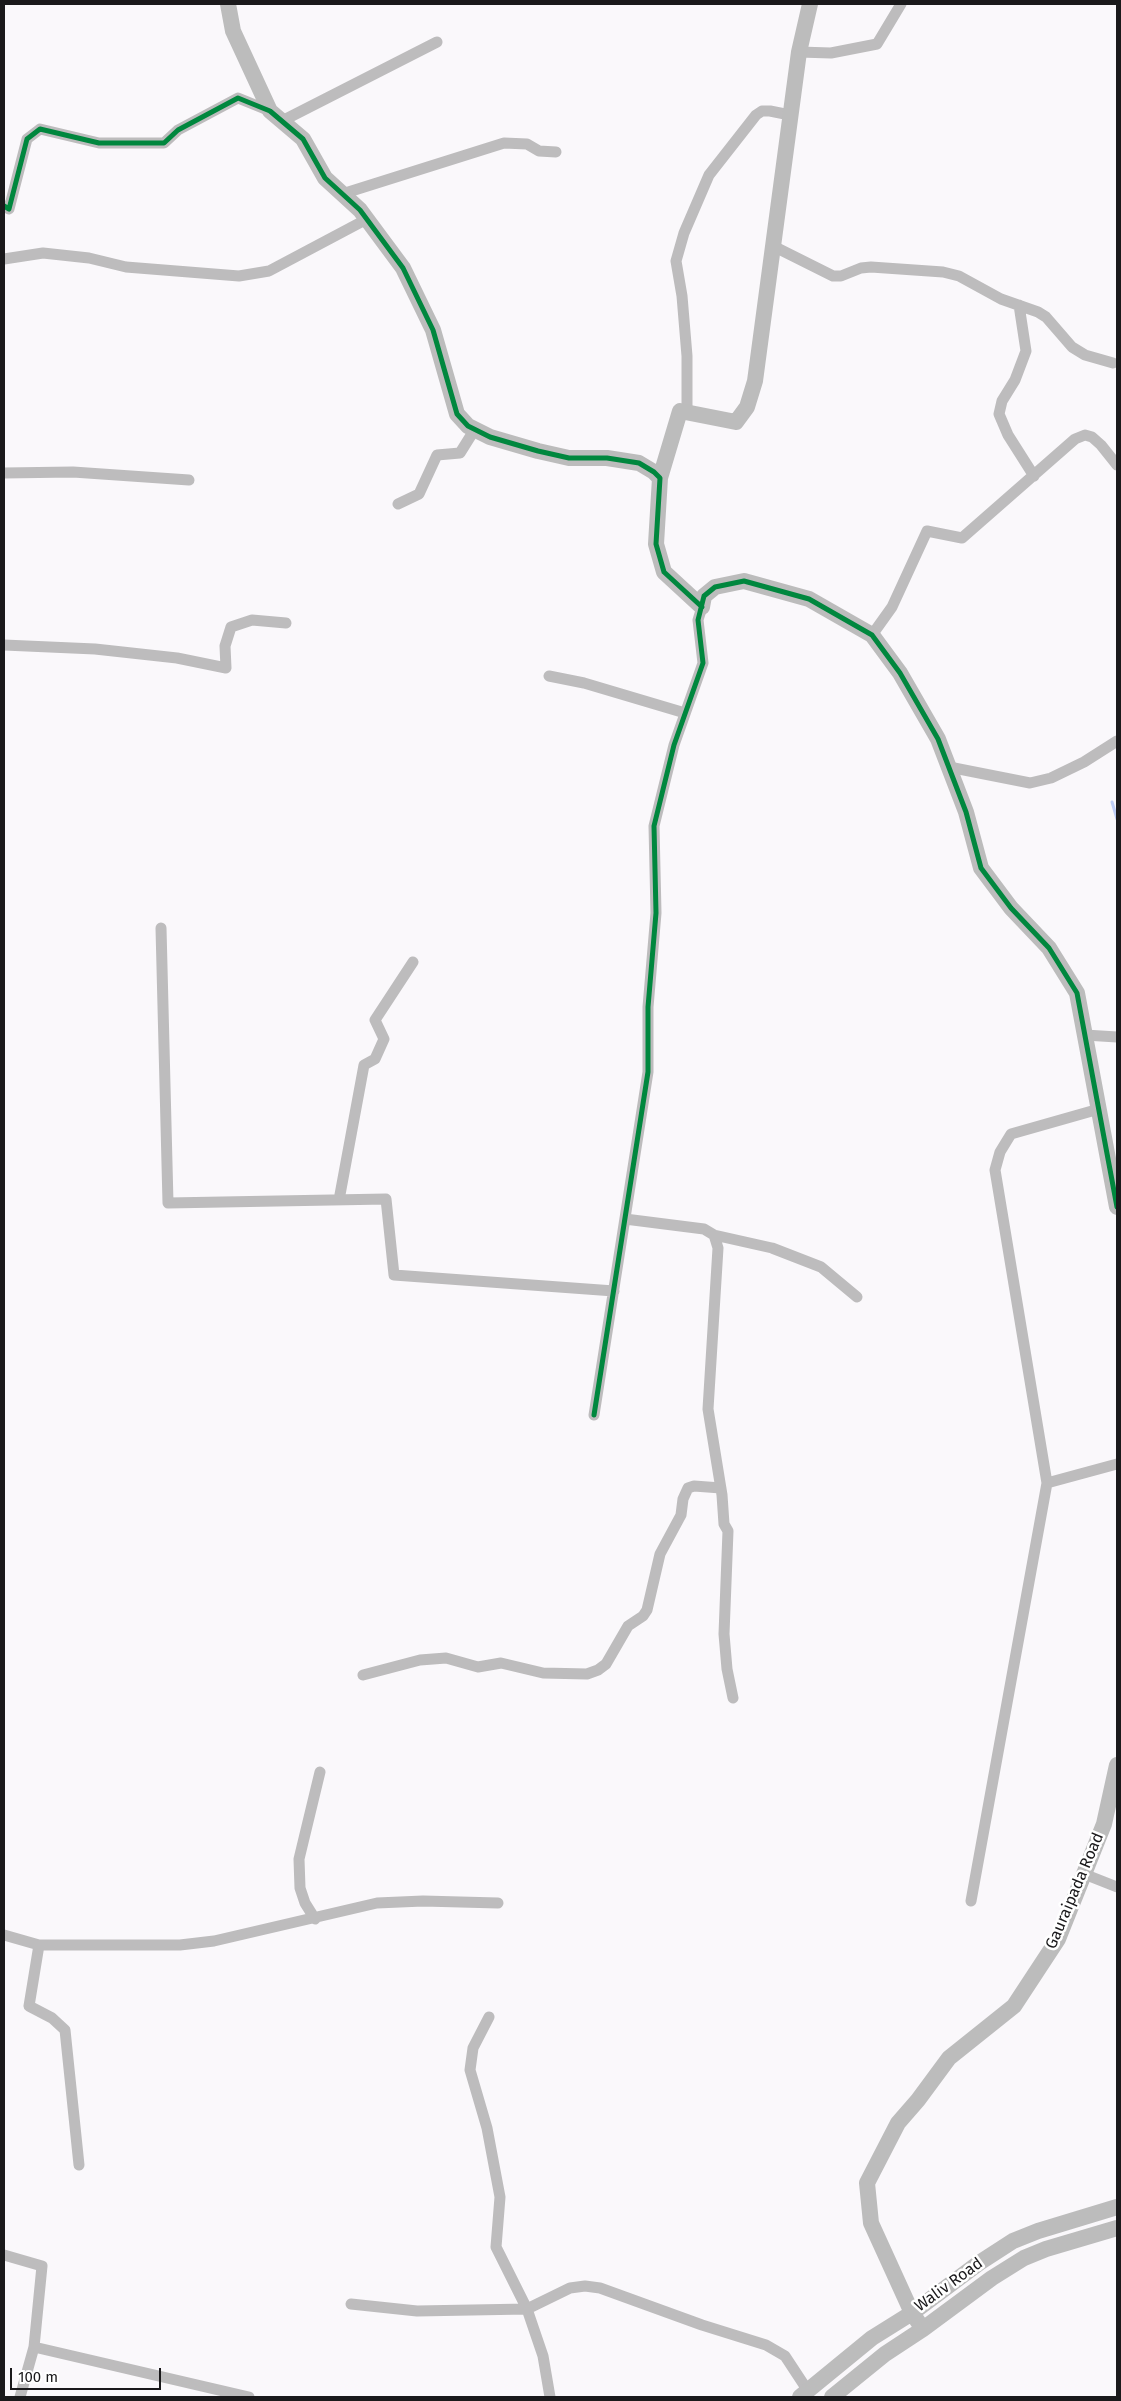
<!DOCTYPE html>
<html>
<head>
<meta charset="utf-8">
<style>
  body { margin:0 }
  #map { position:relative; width:1121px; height:2401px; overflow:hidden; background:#faf8fb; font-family:"Fira Sans",sans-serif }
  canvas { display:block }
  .frame { position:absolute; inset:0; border:5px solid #1a191b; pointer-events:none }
  .scale { position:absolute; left:10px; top:2368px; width:151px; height:22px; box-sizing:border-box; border:2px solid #1a191b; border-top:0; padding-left:6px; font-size:15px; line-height:18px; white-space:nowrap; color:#1a191b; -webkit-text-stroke:4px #fff; paint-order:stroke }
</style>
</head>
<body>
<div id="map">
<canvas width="1121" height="2401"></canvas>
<div class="frame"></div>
<div class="scale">100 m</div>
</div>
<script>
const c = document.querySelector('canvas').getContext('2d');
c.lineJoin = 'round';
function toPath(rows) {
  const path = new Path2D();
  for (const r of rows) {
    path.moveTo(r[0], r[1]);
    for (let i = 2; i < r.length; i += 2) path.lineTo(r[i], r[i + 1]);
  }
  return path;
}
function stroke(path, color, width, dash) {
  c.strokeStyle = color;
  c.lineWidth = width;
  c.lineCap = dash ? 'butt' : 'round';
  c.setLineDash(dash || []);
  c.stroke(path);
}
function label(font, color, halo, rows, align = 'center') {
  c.font = font + ' "Fira Sans",sans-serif';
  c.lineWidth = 5;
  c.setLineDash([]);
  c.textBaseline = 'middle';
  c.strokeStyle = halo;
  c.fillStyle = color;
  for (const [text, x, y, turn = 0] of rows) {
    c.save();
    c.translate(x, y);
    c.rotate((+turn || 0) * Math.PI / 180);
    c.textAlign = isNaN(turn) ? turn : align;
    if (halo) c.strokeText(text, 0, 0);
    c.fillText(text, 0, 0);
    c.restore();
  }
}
stroke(toPath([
  [1112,802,1117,819]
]), '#becdf6', 3);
stroke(toPath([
  [799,52,831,53,877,44,901,4],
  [282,121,437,42],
  [342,194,504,143,527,144,539,151,556,152],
  [4,206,9,209,27,139,40,129,99,143,164,143,178,130,238,98,270,111],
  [773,246,833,276,841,276,861,268,871,267,943,272,959,276,1001,299,1038,312,1046,317,1072,347,1085,355,1113,363],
  [4,259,43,253,89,258,126,267,239,276,269,271,367,219],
  [1019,305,1026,351,1015,380,1002,401,999,414,1008,435,1034,476],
  [687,412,687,356,682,296,676,261,684,233,709,175,756,115,762,111,770,111,790,115],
  [4,473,73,472,189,480],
  [398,504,419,494,437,455,460,453,475,429],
  [872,635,892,607,927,531,962,538,1075,439,1085,435,1092,437,1101,445,1117,465],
  [4,645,95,649,177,658,226,668,225,646,231,627,252,620,286,623],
  [549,676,584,683,685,713],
  [949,767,1030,783,1051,778,1084,762,1117,741],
  [161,928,168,1203,386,1199,394,1275,614,1291],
  [1085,1035,1117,1037],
  [339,1200,364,1065,375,1059,384,1039,375,1020,413,962],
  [625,1219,704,1229,714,1235,718,1248,708,1409,722,1495,724,1524,728,1531,724,1634,727,1669,733,1698],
  [714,1235,772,1248,821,1267,857,1297],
  [594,1415,648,1072,648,1007,656,913,654,826,674,745,703,663,698,620,702,607],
  [1047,1483,1117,1464],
  [363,1675,420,1660,446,1658,478,1667,501,1663,543,1673,587,1674,598,1670,606,1664,628,1626,643,1616,647,1610,660,1554,681,1515,683,1499,688,1488,694,1486,721,1488],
  [1084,1874,1117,1887],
  [971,1901,1047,1483,995,1170,1000,1152,1011,1134,1099,1109],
  [315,1919,305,1903,300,1888,299,1859,320,1772],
  [4,1935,39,1945,180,1945,214,1941,377,1903,423,1901,498,1903],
  [39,1945,29,2006,52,2018,65,2030,79,2165],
  [489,2017,473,2048,470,2070,487,2128,500,2197,496,2247,527,2309,543,2356,550,2397],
  [4,2255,42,2266,34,2347],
  [351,2304,417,2311,527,2309,570,2288,585,2286,600,2288,702,2325,766,2345,785,2356,808,2391],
  [20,2397,34,2347,249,2397]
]), '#bdbcbd', 11);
stroke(toPath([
  [228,4,233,31,270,111,303,139,325,178,360,210,403,268,433,330,457,414,468,426,490,437,538,451,569,458,607,458,639,463,654,472,660,478,656,544,664,572,702,607],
  [660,478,680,411,736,422,747,407,755,381,799,52,810,4],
  [702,607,704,596,715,587,744,581,809,599,872,635,900,673,938,739,966,812,981,868,1011,908,1049,948,1077,993,1117,1207],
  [923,2329,912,2313,871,2223,867,2183,898,2123,918,2100,949,2058,1014,2006,1058,1939,1104,1824,1117,1765],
  [800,2397,872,2338,912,2313,979,2263,1013,2241,1038,2231,1117,2207],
  [832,2397,885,2354,923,2329,992,2278,1024,2258,1046,2249,1117,2228]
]), '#bcbcbc', 16);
stroke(toPath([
  [4,206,9,209,27,139,40,129,99,143,164,143,178,130,238,98,270,111,303,139,325,178,360,210,403,268,433,330,457,414,468,426,490,437,538,451,569,458,607,458,639,463,654,472,660,478,656,544,664,572,702,607],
  [594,1415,648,1072,648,1007,656,913,654,826,674,745,703,663,698,620,704,596,715,587,744,581,809,599,872,635,900,673,938,739,966,812,981,868,1011,908,1049,948,1077,993,1117,1207]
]), '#00873e', 5);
label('16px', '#1a191b', '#fff', [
  ["Gauraipada Road",1075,1891,-67],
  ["Waliv Road",949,2285,-36]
]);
</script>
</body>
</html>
